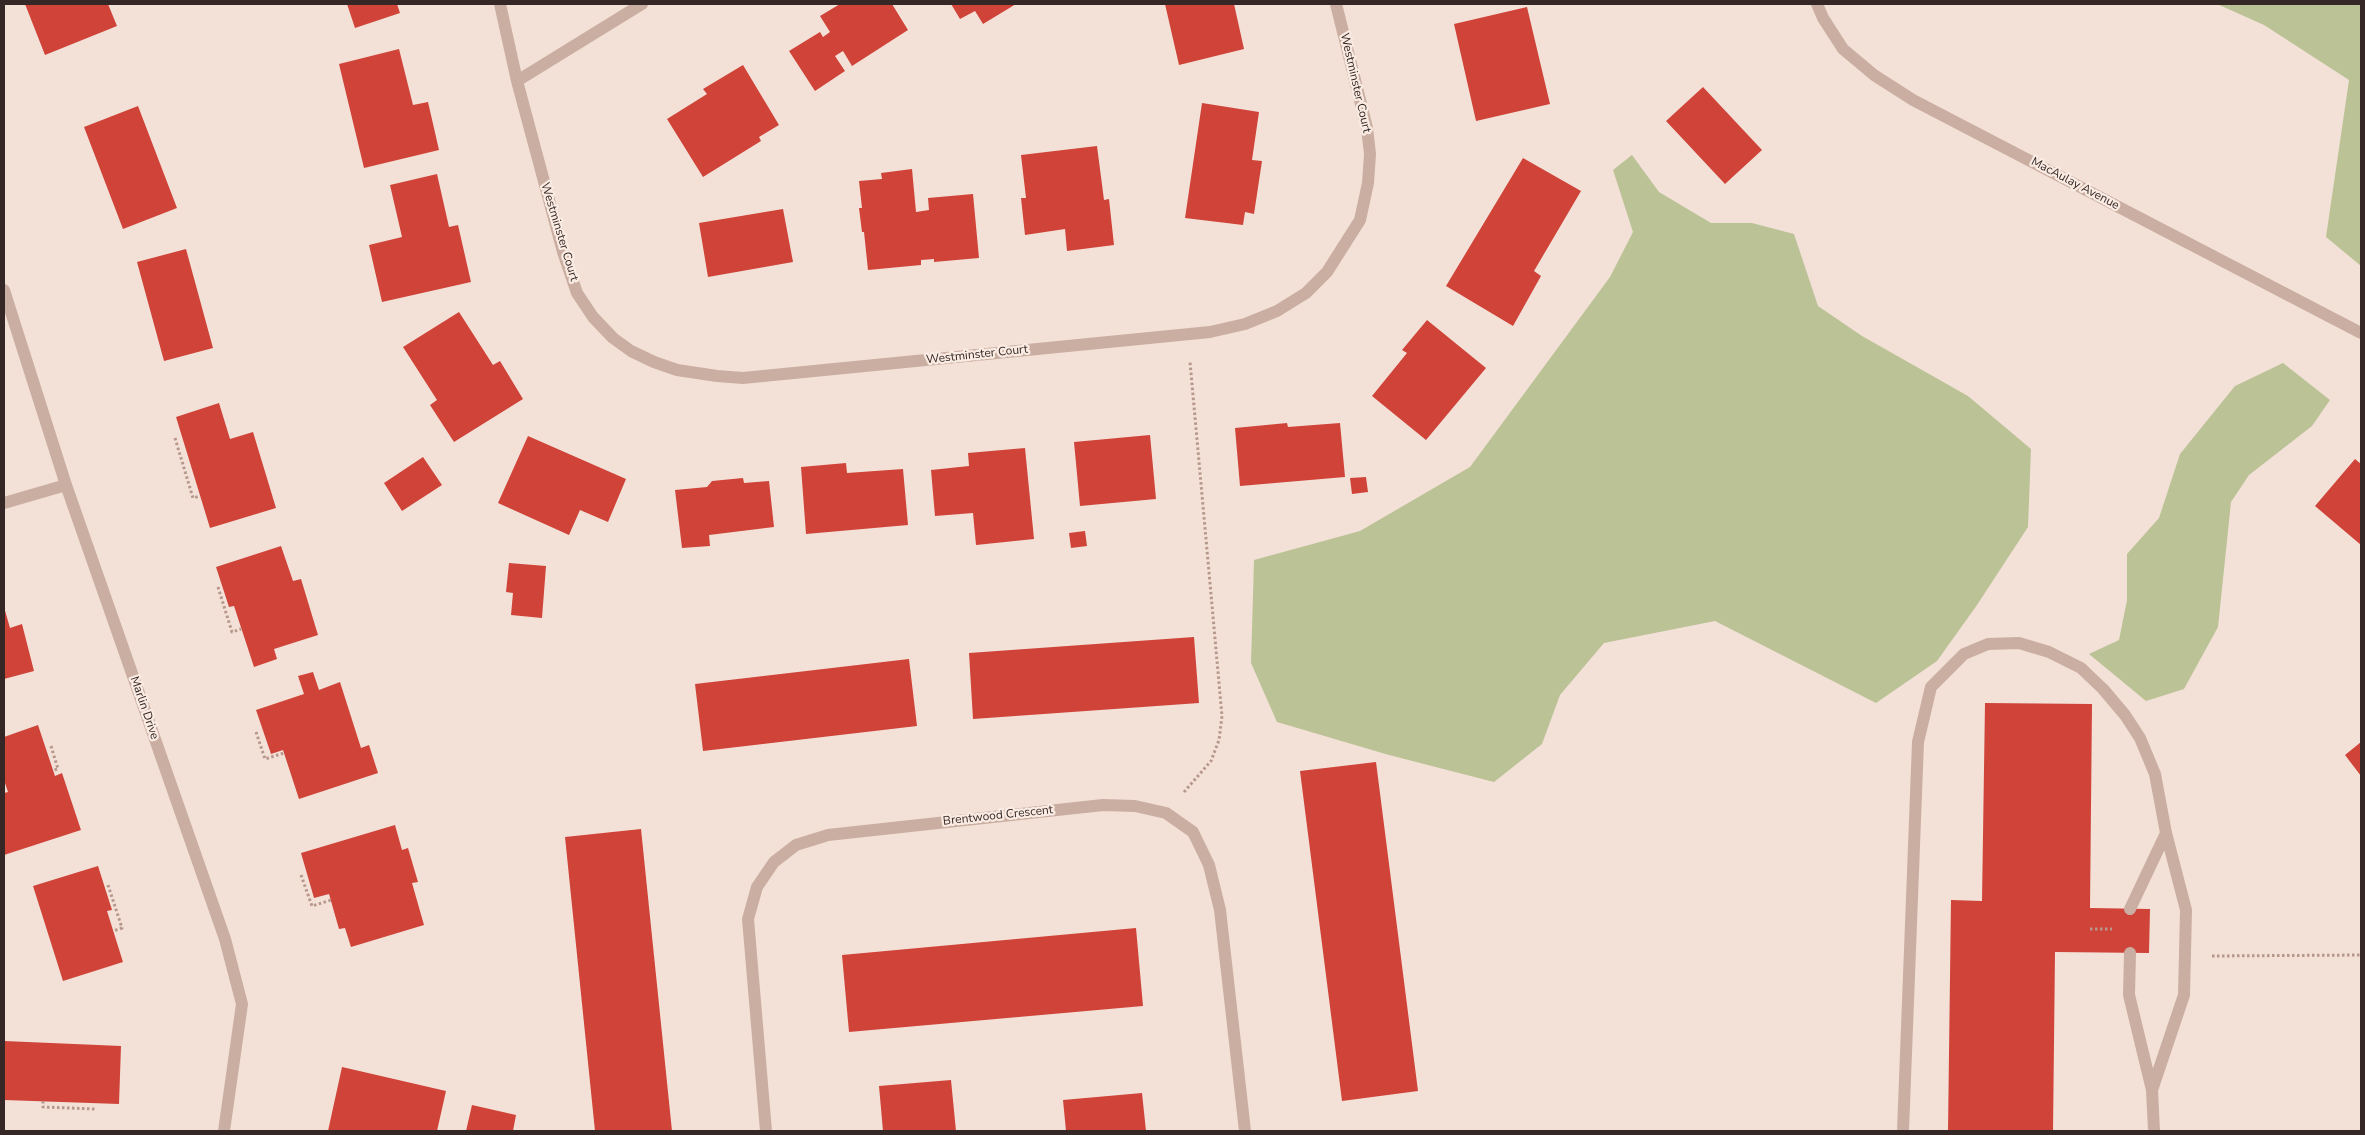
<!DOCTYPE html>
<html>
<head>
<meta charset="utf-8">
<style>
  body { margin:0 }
  #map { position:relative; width:2365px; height:1135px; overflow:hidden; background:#f3e1d7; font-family:"Nunito Sans",sans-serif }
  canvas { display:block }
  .frame { position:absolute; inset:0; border:5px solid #352725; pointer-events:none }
</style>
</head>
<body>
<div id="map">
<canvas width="2365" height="1135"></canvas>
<div class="frame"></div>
</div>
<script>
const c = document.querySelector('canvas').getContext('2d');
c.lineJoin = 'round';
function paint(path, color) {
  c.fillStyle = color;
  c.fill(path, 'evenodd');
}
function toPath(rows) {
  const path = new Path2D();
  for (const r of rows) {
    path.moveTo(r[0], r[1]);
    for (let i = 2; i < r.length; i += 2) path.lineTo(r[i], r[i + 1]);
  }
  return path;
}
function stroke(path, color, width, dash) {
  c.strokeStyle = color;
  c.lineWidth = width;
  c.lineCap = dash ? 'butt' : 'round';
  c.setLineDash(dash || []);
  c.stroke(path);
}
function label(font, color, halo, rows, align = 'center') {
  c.font = font + ' "Nunito Sans",sans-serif';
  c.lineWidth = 4.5;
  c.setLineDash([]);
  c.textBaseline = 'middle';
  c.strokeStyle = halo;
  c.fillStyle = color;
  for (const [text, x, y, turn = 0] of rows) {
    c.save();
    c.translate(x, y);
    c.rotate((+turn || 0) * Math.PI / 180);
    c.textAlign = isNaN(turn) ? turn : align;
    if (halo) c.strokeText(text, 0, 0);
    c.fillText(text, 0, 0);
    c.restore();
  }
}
paint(toPath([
  [2217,4,2361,4,2361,266,2326,237,2349,80,2264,25],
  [1632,155,1659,192,1711,223,1752,223,1794,234,1818,306,1862,336,1968,396,2031,449,2028,527,1977,605,1937,661,1876,703,1715,621,1604,643,1560,695,1542,744,1494,782,1389,755,1277,722,1251,663,1254,560,1360,531,1470,467,1610,277,1633,232,1613,170],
  [2283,363,2330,400,2312,426,2249,475,2231,502,2218,627,2184,689,2146,701,2089,654,2119,640,2127,600,2127,554,2159,518,2180,454,2235,386]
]), '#bbc296');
paint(toPath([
  [25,4,108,4,117,26,45,55],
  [347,4,397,4,400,13,355,28],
  [840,4,892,4,908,30,852,66,843,51,835,56,845,71,815,91,789,51,820,32,823,37,830,32,820,16],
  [951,4,1016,4,983,24,975,11,960,19],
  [1165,4,1234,4,1244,49,1179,65],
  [1527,7,1550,104,1476,121,1454,24],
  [399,49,413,105,428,102,439,150,364,168,339,64],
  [743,65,779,125,759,137,761,141,703,177,667,119,707,94,703,89],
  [1703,87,1762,150,1725,184,1666,121],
  [1202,103,1259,112,1252,160,1262,161,1254,214,1245,212,1243,225,1185,218],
  [138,106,177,208,123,229,84,127],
  [1097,146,1104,200,1109,199,1114,245,1067,251,1065,229,1025,235,1021,198,1026,198,1021,155],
  [1523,158,1581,191,1534,271,1541,276,1513,326,1446,286],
  [912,169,916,212,929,210,928,198,973,194,979,258,934,262,934,259,921,260,921,265,868,270,864,232,862,232,859,208,862,208,859,181,882,179,881,173],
  [437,174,449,227,458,225,471,282,382,302,369,245,402,237,390,185],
  [783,209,793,262,708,277,699,223],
  [186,249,213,348,164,361,137,262],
  [459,312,493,365,500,361,523,399,454,442,430,405,437,400,403,347],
  [1427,320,1486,368,1426,440,1372,396,1407,353,1402,350],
  [219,403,230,439,253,432,276,508,210,528,176,417],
  [1287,423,1288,427,1340,423,1345,477,1240,486,1235,428],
  [1150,435,1156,499,1080,506,1074,442],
  [528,436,626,479,608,522,580,510,569,535,498,503],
  [1025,448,1034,539,976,545,973,513,935,516,931,470,969,466,968,453],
  [423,457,442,485,402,511,384,483],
  [2355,459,2361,464,2361,545,2315,506],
  [846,463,847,473,903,469,908,525,806,534,801,467],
  [1366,477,1368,492,1352,494,1350,478],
  [743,478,744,483,769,481,774,527,709,535,710,546,682,548,675,490,707,487,712,481],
  [1085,531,1087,546,1071,548,1069,533],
  [281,546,293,581,301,579,318,635,274,649,277,659,254,667,234,606,229,607,216,567],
  [509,563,546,566,542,618,511,615,513,593,506,592],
  [4,607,10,628,22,624,34,671,4,679],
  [1194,637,1199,703,973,719,969,653],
  [909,659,917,726,703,751,695,684],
  [313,672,319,690,340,682,361,748,369,745,378,773,299,799,283,750,271,754,256,710,304,694,298,676],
  [1985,703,2092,704,2090,908,2150,909,2149,953,2055,952,2053,1131,1948,1131,1951,900,1982,901],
  [38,725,55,776,62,773,81,830,4,855,4,793,8,792,4,780,4,737],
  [2361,742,2361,776,2345,755],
  [1376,762,1418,1091,1342,1101,1300,771],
  [395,825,402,850,408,848,418,882,412,883,424,925,351,947,345,928,339,929,329,894,314,898,301,853],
  [641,829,672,1131,595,1131,565,837],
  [98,866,112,910,107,911,123,962,63,981,33,886],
  [1136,928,1143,1006,849,1032,842,955],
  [4,1041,121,1046,119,1104,4,1100],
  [342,1067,446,1091,437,1131,328,1131],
  [951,1080,956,1131,883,1131,879,1086],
  [1142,1093,1146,1131,1066,1131,1063,1100],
  [472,1105,516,1115,513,1131,466,1131]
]), '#cf4339');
stroke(toPath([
  [175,438,193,498,200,496],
  [218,587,232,632,241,629],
  [256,732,265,759,284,753],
  [51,746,58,769,53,770],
  [1184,792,1211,761,1219,740,1222,716,1190,362],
  [301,875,312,906,331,900],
  [108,885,122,928,113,931],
  [2090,929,2112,929],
  [2212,956,2361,955],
  [43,1101,43,1107,95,1109]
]), '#b7978c', 3, [2.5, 2.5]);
stroke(toPath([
  [2130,909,2166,833],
  [2130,953,2129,995,2152,1090,2154,1131],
  [1903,1131,1918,742,1931,687,1964,654,1988,644,2019,643,2049,652,2081,668,2103,689,2125,715,2140,738,2155,774,2166,833,2186,910,2184,995,2152,1090]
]), '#cbaea2', 12);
stroke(toPath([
  [500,4,517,81,563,252,577,293,593,317,613,338,631,351,654,362,677,370,717,376,743,378,1210,332,1245,324,1277,311,1306,293,1327,272,1360,220,1368,183,1370,154,1367,128,1336,4],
  [1817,4,1823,18,1843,49,1874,75,1913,100,2361,333],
  [517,81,642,4],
  [4,290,66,485,225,939,242,1004,224,1131],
  [4,503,66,485],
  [766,1131,748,919,757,887,774,862,796,845,828,835,1103,805,1135,806,1166,813,1193,832,1209,865,1220,910,1245,1131]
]), '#cbaea2', 12);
label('12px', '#352725', '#faece3', [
  ["Westminster Court",1355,83,77],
  ["MacAulay Avenue",2075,184,28],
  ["Westminster Court",559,232,73],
  ["Westminster Court",977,355,-6],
  ["Marlin Drive",144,708,71],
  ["Brentwood Crescent",998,816,-6]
]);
</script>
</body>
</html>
